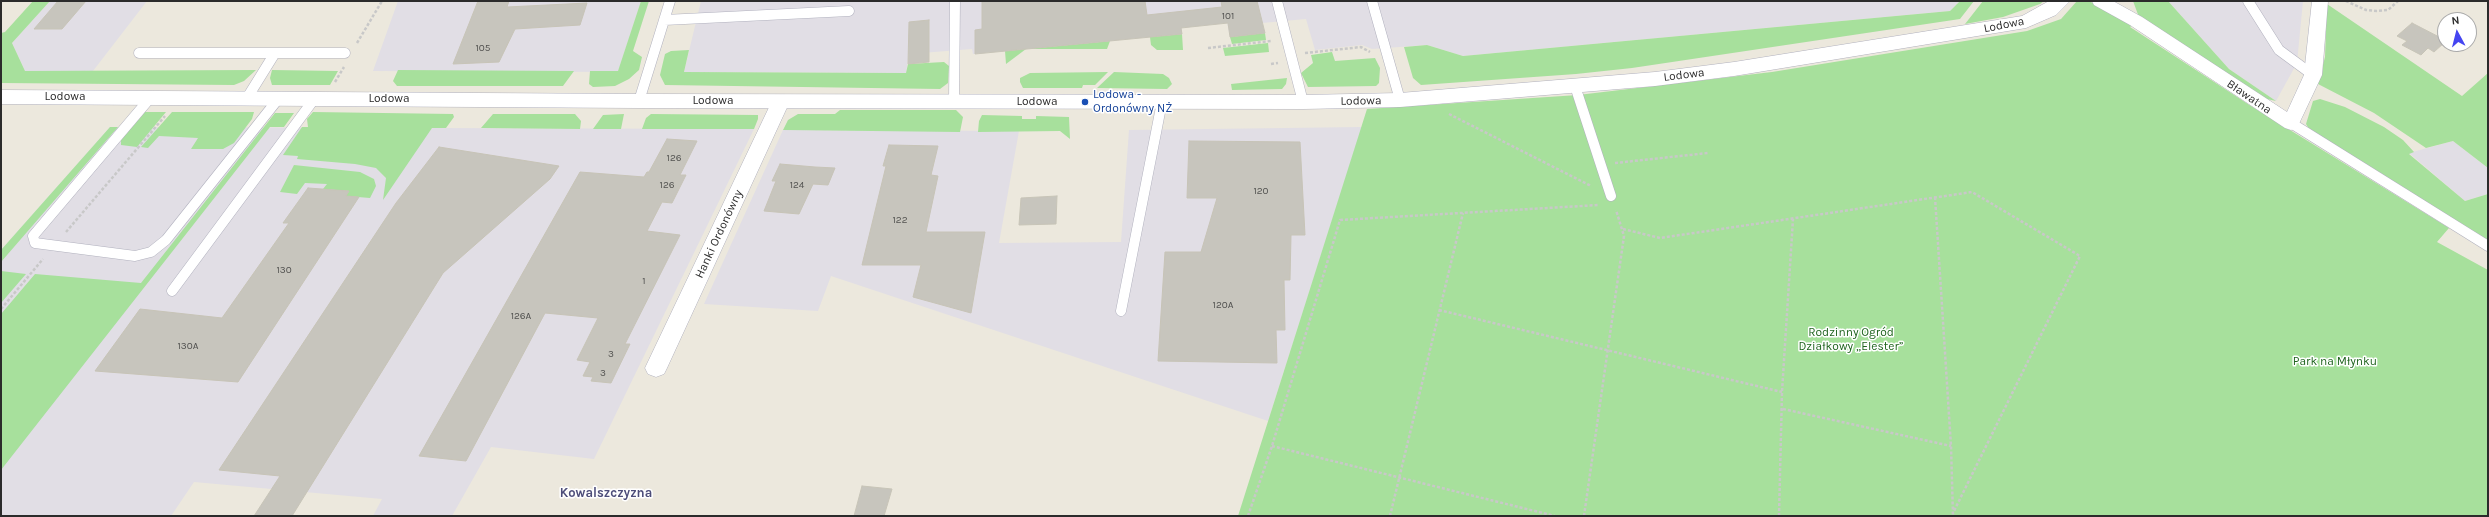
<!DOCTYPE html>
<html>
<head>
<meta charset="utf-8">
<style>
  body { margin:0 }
  #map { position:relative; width:2489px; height:517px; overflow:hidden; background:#ece8dd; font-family:Karla,sans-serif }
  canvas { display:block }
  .frame { position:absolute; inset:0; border:2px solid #2b2b2b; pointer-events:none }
  .north { position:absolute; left:2437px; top:12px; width:40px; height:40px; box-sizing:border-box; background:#fff; border:1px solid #aaa; border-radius:50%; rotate:353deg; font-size:11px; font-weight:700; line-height:16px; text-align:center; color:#2b2b2b }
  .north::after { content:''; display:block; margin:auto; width:14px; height:18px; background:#4545f1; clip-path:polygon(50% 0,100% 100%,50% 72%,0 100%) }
</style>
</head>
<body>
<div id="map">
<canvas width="2489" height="517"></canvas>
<div class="frame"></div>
<div class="north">N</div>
</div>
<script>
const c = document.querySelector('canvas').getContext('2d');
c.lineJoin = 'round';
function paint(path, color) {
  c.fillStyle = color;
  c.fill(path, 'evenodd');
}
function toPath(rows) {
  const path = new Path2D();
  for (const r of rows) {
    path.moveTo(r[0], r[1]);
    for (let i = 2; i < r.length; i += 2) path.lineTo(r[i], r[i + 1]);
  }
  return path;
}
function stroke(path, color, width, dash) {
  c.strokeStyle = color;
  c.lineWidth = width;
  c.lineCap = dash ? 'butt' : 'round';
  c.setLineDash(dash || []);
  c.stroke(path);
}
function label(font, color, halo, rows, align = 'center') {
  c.font = font + ' Karla,sans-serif';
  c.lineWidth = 3;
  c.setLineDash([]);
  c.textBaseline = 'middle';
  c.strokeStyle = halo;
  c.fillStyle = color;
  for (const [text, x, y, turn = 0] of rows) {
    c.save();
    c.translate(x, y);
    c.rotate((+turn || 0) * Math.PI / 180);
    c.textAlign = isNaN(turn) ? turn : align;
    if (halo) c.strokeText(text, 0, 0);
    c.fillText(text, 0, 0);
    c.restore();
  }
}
paint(toPath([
  [50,1,147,1,93,71,25,71,12,43],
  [398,1,641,1,618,72,373,71],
  [701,1,1960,1,1950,11,1463,56,1427,45,1372,49,1362,45,1315,50,1306,19,1262,23,1265,33,1230,37,1227,23,1182,28,1182,34,973,54,972,49,909,54,906,73,684,72],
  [2168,1,2303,1,2297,63,2276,101,2229,69],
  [110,127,754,129,594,459,491,447,452,516,373,516,382,499,194,482,171,516,1,516,1,250],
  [1362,127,1268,421,831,276,818,311,704,304,783,130,1019,131,999,243,1121,242,1129,130],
  [2453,141,2488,168,2488,194,2465,201,2409,153]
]), '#e1dee5');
paint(toPath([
  [33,1,50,1,12,43,25,71,256,70,244,81,234,85,1,83,1,33,5,32],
  [641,1,649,1,633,51,642,57,639,70,629,79,615,86,593,87,589,84,590,71,618,71],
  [1960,1,1974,1,1960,19,1632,68,1576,74,1421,85,1413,78,1404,47,1427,45,1463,56,1950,11],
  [1983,1,2044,1,2040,4,2003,17,1965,24],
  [2077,1,2089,1,2134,24,2130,27,2251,106,2449,228,2437,242,2488,270,2488,516,1238,516,1367,109,1578,95,1772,72,2027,31,2061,19],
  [2133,1,2168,1,2229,69,2276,101,2262,98,2140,20],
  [2327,4,2462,96,2488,73,2488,168,2453,141,2426,148,2374,113,2318,84,2325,57],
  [1265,33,1266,40,1232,44,1230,37],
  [1182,34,1183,50,1157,50,1151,45,1150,37],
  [1110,41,1107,49,1026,49,1006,64,1005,51],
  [1268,43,1269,52,1225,56,1223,48],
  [689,50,684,72,906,73,908,64,944,62,949,66,948,83,940,89,665,85,660,75,665,54,671,51],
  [1332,52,1335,61,1375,58,1380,68,1379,83,1376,86,1308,87,1301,73,1313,63,1311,55],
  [272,70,338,71,330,85,272,85,270,78],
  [398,70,574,71,563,86,397,86,393,81],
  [1108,72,1095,85,1083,85,1082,88,1023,88,1020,82,1020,78,1030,73],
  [1114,72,1163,74,1169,78,1172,84,1167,89,1097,88],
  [1287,78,1286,84,1282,89,1232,90,1231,84],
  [2320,99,2345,107,2384,127,2403,140,2414,152,2409,154,2465,201,2488,194,2488,241,2309,129,2306,124,2313,101],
  [840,110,956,110,963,117,960,132,783,130,788,120,798,114,835,114],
  [145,112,166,112,137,147,121,145,121,139],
  [172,112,254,112,252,119,234,143,223,149,191,149,198,138,159,136,148,148,141,147],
  [313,112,453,114,454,117,446,128,432,128,383,200,386,178,376,168,355,164,297,159,298,156,283,155,302,127,308,127,307,119],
  [275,113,294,113,284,127,270,127,1,470,1,314,35,274,141,283],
  [493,114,575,114,581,121,580,129,481,128],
  [624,114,621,129,593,129,603,115],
  [651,114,758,115,758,119,754,129,642,129,646,118],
  [982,115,1022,116,1022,119,1036,119,1036,116,1069,117,1070,139,1060,131,978,132,979,121],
  [110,127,118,127,1,262,1,250],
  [294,165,360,172,374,179,376,186,370,198,346,196,349,191,323,189,327,184,305,183,297,194,280,192],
  [1,271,26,274,1,303]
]), '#a7e09c');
const building = toPath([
  [58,1,86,1,62,29,34,29,58,1],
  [478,1,509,1,507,7,587,3,580,25,515,29,499,62,453,64,478,1],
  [982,1,1145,1,1147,15,1222,7,1221,1,1257,1,1265,33,1230,37,1228,23,1181,28,1182,34,975,54,975,30,982,29,982,1],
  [929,20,929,62,908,64,909,22,929,20],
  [2412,23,2445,40,2445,42,2434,52,2428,48,2421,55,2402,45,2407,41,2397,36,2412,23],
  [667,139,697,141,680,175,686,175,672,203,662,202,647,231,680,235,625,344,630,344,611,383,591,381,593,377,583,376,590,362,577,360,598,318,545,313,466,461,419,456,580,172,644,177,647,172,649,172,667,139],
  [1189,141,1300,142,1305,235,1291,235,1290,280,1284,280,1285,330,1276,330,1277,363,1158,361,1165,252,1201,252,1217,198,1187,198,1189,141],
  [889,145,938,146,931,175,938,176,926,232,985,232,971,313,913,297,921,265,862,265,886,166,883,166,889,145],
  [439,147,559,166,550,179,443,273,292,516,254,516,280,476,219,470,396,203,439,147],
  [780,164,815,167,835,168,828,185,813,184,799,214,764,211,776,181,772,181,780,164],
  [308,188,349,191,346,196,359,197,238,382,95,371,140,309,222,318,289,223,283,223,308,188],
  [1057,196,1056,224,1019,225,1021,198,1057,196],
  [862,486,892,489,884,516,854,516,862,486]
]);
paint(building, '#c7c5bd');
stroke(building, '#c7c4b7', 1);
const lane = toPath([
  [1277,1,1303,102],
  [1372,1,1400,100],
  [2248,1,2279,50,2313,75],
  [664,20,849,11],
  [139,53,345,53],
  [1575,86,1611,196],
  [151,97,33,236,35,243,135,256,151,252,166,240,279,98],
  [247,98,275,53],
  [639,101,670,1],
  [954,101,955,1],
  [2291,123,2488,246],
  [172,291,315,98],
  [1121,311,1162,102]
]);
const street = toPath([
  [2092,1,2113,1,2142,17,2287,112,2304,75,2312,1,2328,1,2322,75,2297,128,2291,130,2285,128,2130,25,2094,5,2092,1],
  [781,95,787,96,790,101,667,368,664,374,656,377,648,374,645,368,772,101,775,96,781,95]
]);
const secondary = toPath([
  [2049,1,2070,1,2056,15,2026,28,1734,76,1655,86,1400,107,1303,109,639,108,1,104,1,90,639,94,1303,95,1400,93,1655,72,1734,62,2022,16,2049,1]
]);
stroke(lane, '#b1b1be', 11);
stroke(street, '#b1b1be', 1);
stroke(secondary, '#b1b1be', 1);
stroke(toPath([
  [2346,1,2366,10,2377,11,2388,10,2398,1],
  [357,43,382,1],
  [1208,48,1271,41],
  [1305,53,1361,47,1370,52],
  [1271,64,1278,63],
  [335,82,344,67],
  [1449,114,1591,186],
  [1615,163,1708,153],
  [1935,197,1951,446,1953,516],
  [1623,229,1660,238,1972,192,2080,256,1953,513],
  [66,232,165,116],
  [1,309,43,259],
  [1439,310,1782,392],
  [1783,409,1951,446],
  [1272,446,1555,516],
  [1248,516,1272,446,1340,220,1599,205],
  [1390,516,1463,213],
  [1584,516,1624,236,1616,210],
  [1779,516,1782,392,1793,219]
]), '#c8c8c8', 2.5, [3, 2]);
stroke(lane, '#fff', 10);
paint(street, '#fff');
paint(secondary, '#fff');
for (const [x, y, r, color] of [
  [1085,102,4,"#1a4fb4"]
]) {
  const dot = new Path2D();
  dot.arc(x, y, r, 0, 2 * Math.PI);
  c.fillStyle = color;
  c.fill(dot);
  stroke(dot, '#fff', 1.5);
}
label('10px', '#525250', null, [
  ["101",1228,16],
  ["105",483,48],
  ["126",674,158],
  ["126",667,185],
  ["124",797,185],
  ["120",1261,191],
  ["122",900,220],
  ["130",284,270],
  ["1",644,281],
  ["120A",1223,305],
  ["126A",521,316],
  ["130A",188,346],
  ["3",611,354],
  ["3",603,373]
]);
label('12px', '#2b2b2b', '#fff', [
  ["Lodowa",2004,25,-11],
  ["Lodowa",1684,75,-7],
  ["Lodowa",65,97],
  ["Bławatna",2249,97,34],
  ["Lodowa",389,99],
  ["Lodowa",713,101],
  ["Lodowa",1361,101,-1],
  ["Lodowa",1037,102],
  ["Hanki Ordonówny",719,234,-65]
]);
label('12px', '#164399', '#fff', [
  ["Lodowa -",1093,95],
  ["Ordonówny NŻ",1093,109]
], 'left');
label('12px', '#1f641e', '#fff', [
  ["Rodzinny Ogród",1851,333],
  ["Działkowy „Elester”",1851,347],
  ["Park na Młynku",2335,362]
]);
label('bold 13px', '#4d4d79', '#fff', [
  ["Kowalszczyzna",606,493]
]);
</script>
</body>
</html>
